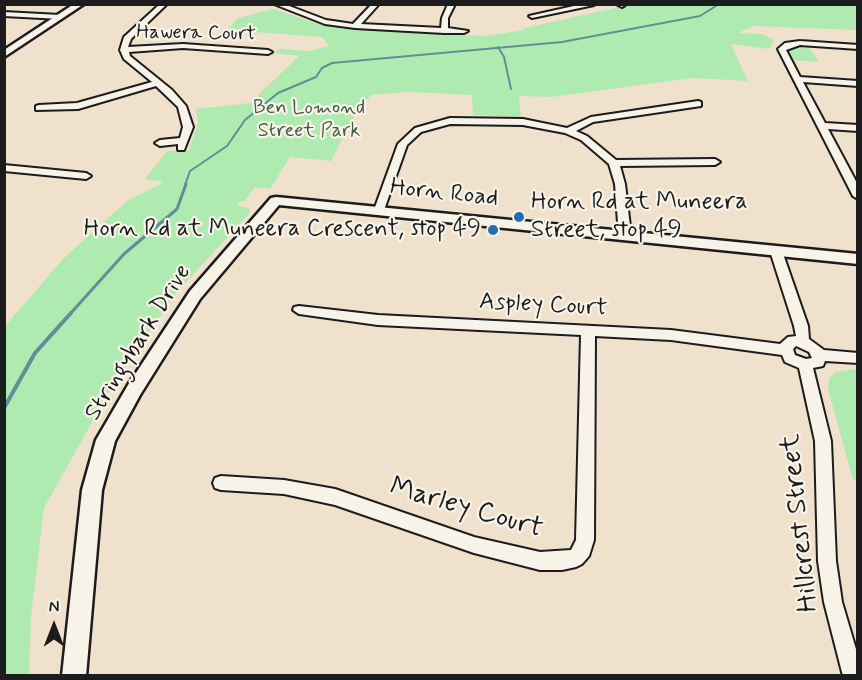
<!DOCTYPE html>
<html>
<head>
<meta charset="utf-8">
<style>
  body { margin:0 }
  #map { position:relative; width:862px; height:680px; overflow:hidden; background:#f0e1cd; font-family:Mynerve,sans-serif }
  canvas { display:block }
  .frame { position:absolute; inset:0; border:6px solid #1c1c1c; pointer-events:none }
  .north { position:absolute; left:24px; top:596px; width:60px; height:60px; -webkit-text-stroke:4px #f7f3e8; paint-order:stroke; rotate:0deg; font-size:16px; font-weight:700; line-height:24px; text-align:center; color:#1c1c1c }
  .north::after { content:''; display:block; margin:auto; width:21px; height:27px; background:#1c1c1c; clip-path:polygon(50% 0,100% 100%,50% 72%,0 100%) }
</style>
</head>
<body>
<div id="map">
<canvas width="862" height="680"></canvas>
<div class="frame"></div>
<div class="north">N</div>
</div>
<script>
const c = document.querySelector('canvas').getContext('2d');
c.lineJoin = 'round';
function paint(path, color) {
  c.fillStyle = color;
  c.fill(path, 'evenodd');
}
function toPath(rows) {
  const path = new Path2D();
  for (const r of rows) {
    path.moveTo(r[0], r[1]);
    for (let i = 2; i < r.length; i += 2) path.lineTo(r[i], r[i + 1]);
  }
  return path;
}
function stroke(path, color, width, dash) {
  c.strokeStyle = color;
  c.lineWidth = width;
  c.lineCap = dash ? 'butt' : 'round';
  c.setLineDash(dash || []);
  c.stroke(path);
}
function label(font, color, halo, rows, align = 'center') {
  c.font = font + ' Mynerve,sans-serif';
  c.lineWidth = 4.5;
  c.setLineDash([]);
  c.textBaseline = 'middle';
  c.strokeStyle = halo;
  c.fillStyle = color;
  for (const [text, x, y, turn = 0] of rows) {
    c.save();
    c.translate(x, y);
    c.rotate((+turn || 0) * Math.PI / 180);
    c.textAlign = isNaN(turn) ? turn : align;
    if (halo) c.strokeText(text, 0, 0);
    c.fillText(text, 0, 0);
    c.restore();
  }
}
paint(toPath([
  [629,5,857,5,857,30,754,26,738,33,762,34,774,40,769,49,731,44,748,81,693,78,551,97,519,96,521,117,473,115,472,95,409,92,371,95,355,114,331,161,290,157,270,189,255,187,245,201,239,201,238,205,250,209,249,214,176,293,109,392,44,508,31,616,29,675,5,676,5,326,63,259,127,201,164,182,145,179,167,151,189,150,198,122,196,109,250,103,299,56,273,53,279,49,309,51,329,46,322,37,227,30,238,18,273,9,322,25,351,29,486,36,523,30,524,28],
  [795,47,809,47,819,62,792,60,787,51],
  [857,369,858,480,857,481,853,480,828,389,829,379,835,372]
]), '#afebb1');
stroke(toPath([
  [498,47,504,57,511,89],
  [185,185,190,171,227,146,245,120,278,93,316,77,322,68,332,63,562,42,700,16,719,4]
]), '#609095', 2);
stroke(toPath([
  [70,314,124,254,177,209,186,184]
]), '#609095', 3);
stroke(toPath([
  [4,408,35,353,71,313]
]), '#609095', 4);
const minor = toPath([
  [160,4,167,4,139,31,131,39,128,47,183,44,268,50,272,52,268,54,183,48,129,52,130,56,172,90,186,106,193,127,184,150,178,150,178,144,160,146,155,143,160,140,180,138,183,127,178,107,156,86,78,109,36,110,36,106,39,105,77,103,152,82,124,59,120,50,124,37,160,4],
  [274,4,284,4,326,20,353,24,372,4,379,4,361,24,441,28,442,18,448,4,455,4,448,18,448,28,468,31,464,33,444,33,355,28,325,24,274,4],
  [583,4,594,5,532,18,529,16,583,4],
  [616,4,625,4,625,5,622,7,616,4],
  [4,12,60,15,63,17,60,19,4,16,4,12],
  [800,41,858,45,858,49,800,45,786,50,800,77,858,81,858,86,803,82,825,123,858,125,858,131,828,129,858,185,858,199,853,196,778,49,785,43,800,41],
  [698,101,701,102,701,106,593,122,576,131,587,136,616,160,715,159,720,162,715,165,620,166,625,184,631,235,629,237,621,237,619,235,615,184,609,164,581,140,565,133,523,125,450,124,421,132,407,145,384,210,379,213,374,210,398,144,415,128,450,118,523,119,567,128,591,117,698,101],
  [4,165,86,173,91,176,86,179,4,171,4,165],
  [776,247,782,251,808,326,809,339,824,350,858,353,858,363,825,361,823,366,813,368,831,441,836,561,842,602,858,656,858,676,843,676,824,602,818,561,815,441,799,368,785,362,782,355,671,340,595,336,594,540,589,556,582,564,576,567,562,570,540,570,474,553,335,505,284,494,221,490,215,488,213,483,215,478,221,476,284,480,335,489,474,537,540,552,571,550,576,540,581,335,378,325,299,314,293,310,294,307,299,306,378,315,671,330,780,344,788,337,796,336,794,326,770,251,776,247],
  [796,346,809,352,812,358,806,359,795,355,793,349,796,346]
]);
const tertiary = toPath([
  [74,4,84,4,4,57,4,50,74,4],
  [276,197,858,254,858,264,279,205,200,299,140,395,115,441,102,490,86,676,62,676,82,490,96,440,128,385,190,291,271,198,276,197]
]);
stroke(minor, '#1c1c1c', 4);
stroke(tertiary, '#1c1c1c', 5);
paint(minor, '#f7f3e8');
paint(tertiary, '#f7f3e8');
for (const [x, y, r, color] of [
  [519,217,6,"#1f6fb2"],
  [493,230,6,"#1f6fb2"]
]) {
  const dot = new Path2D();
  dot.arc(x, y, r, 0, 2 * Math.PI);
  c.fillStyle = color;
  c.fill(dot);
  stroke(dot, '#f7f3e8', 2);
}
label('20px', '#1c1c1c', '#f7f3e8', [
  ["Hawera Court",196,34,1]
]);
label('20px', '#485a49', '#f7f3e8', [
  ["Ben Lomond",309,109],
  ["Street Park",309,132]
]);
label('24px', '#1c1c1c', '#f7f3e8', [
  ["Horn Road",444,194,6],
  ["Aspley Court",543,306,3],
  ["Stringybark Drive",139,343,-58]
]);
label('24px', '#1c1c1c', '#f7f3e8', [
  ["Horn Rd at Muneera",531,203],
  ["Street, stop 49",531,231],
  ["Horn Rd at Muneera Crescent, stop 49",481,230,"right"]
], 'left');
label('28px', '#1c1c1c', '#f7f3e8', [
  ["Marley Court",466,509,16],
  ["Hillcrest Street",801,523,-96]
]);
</script>
</body>
</html>
